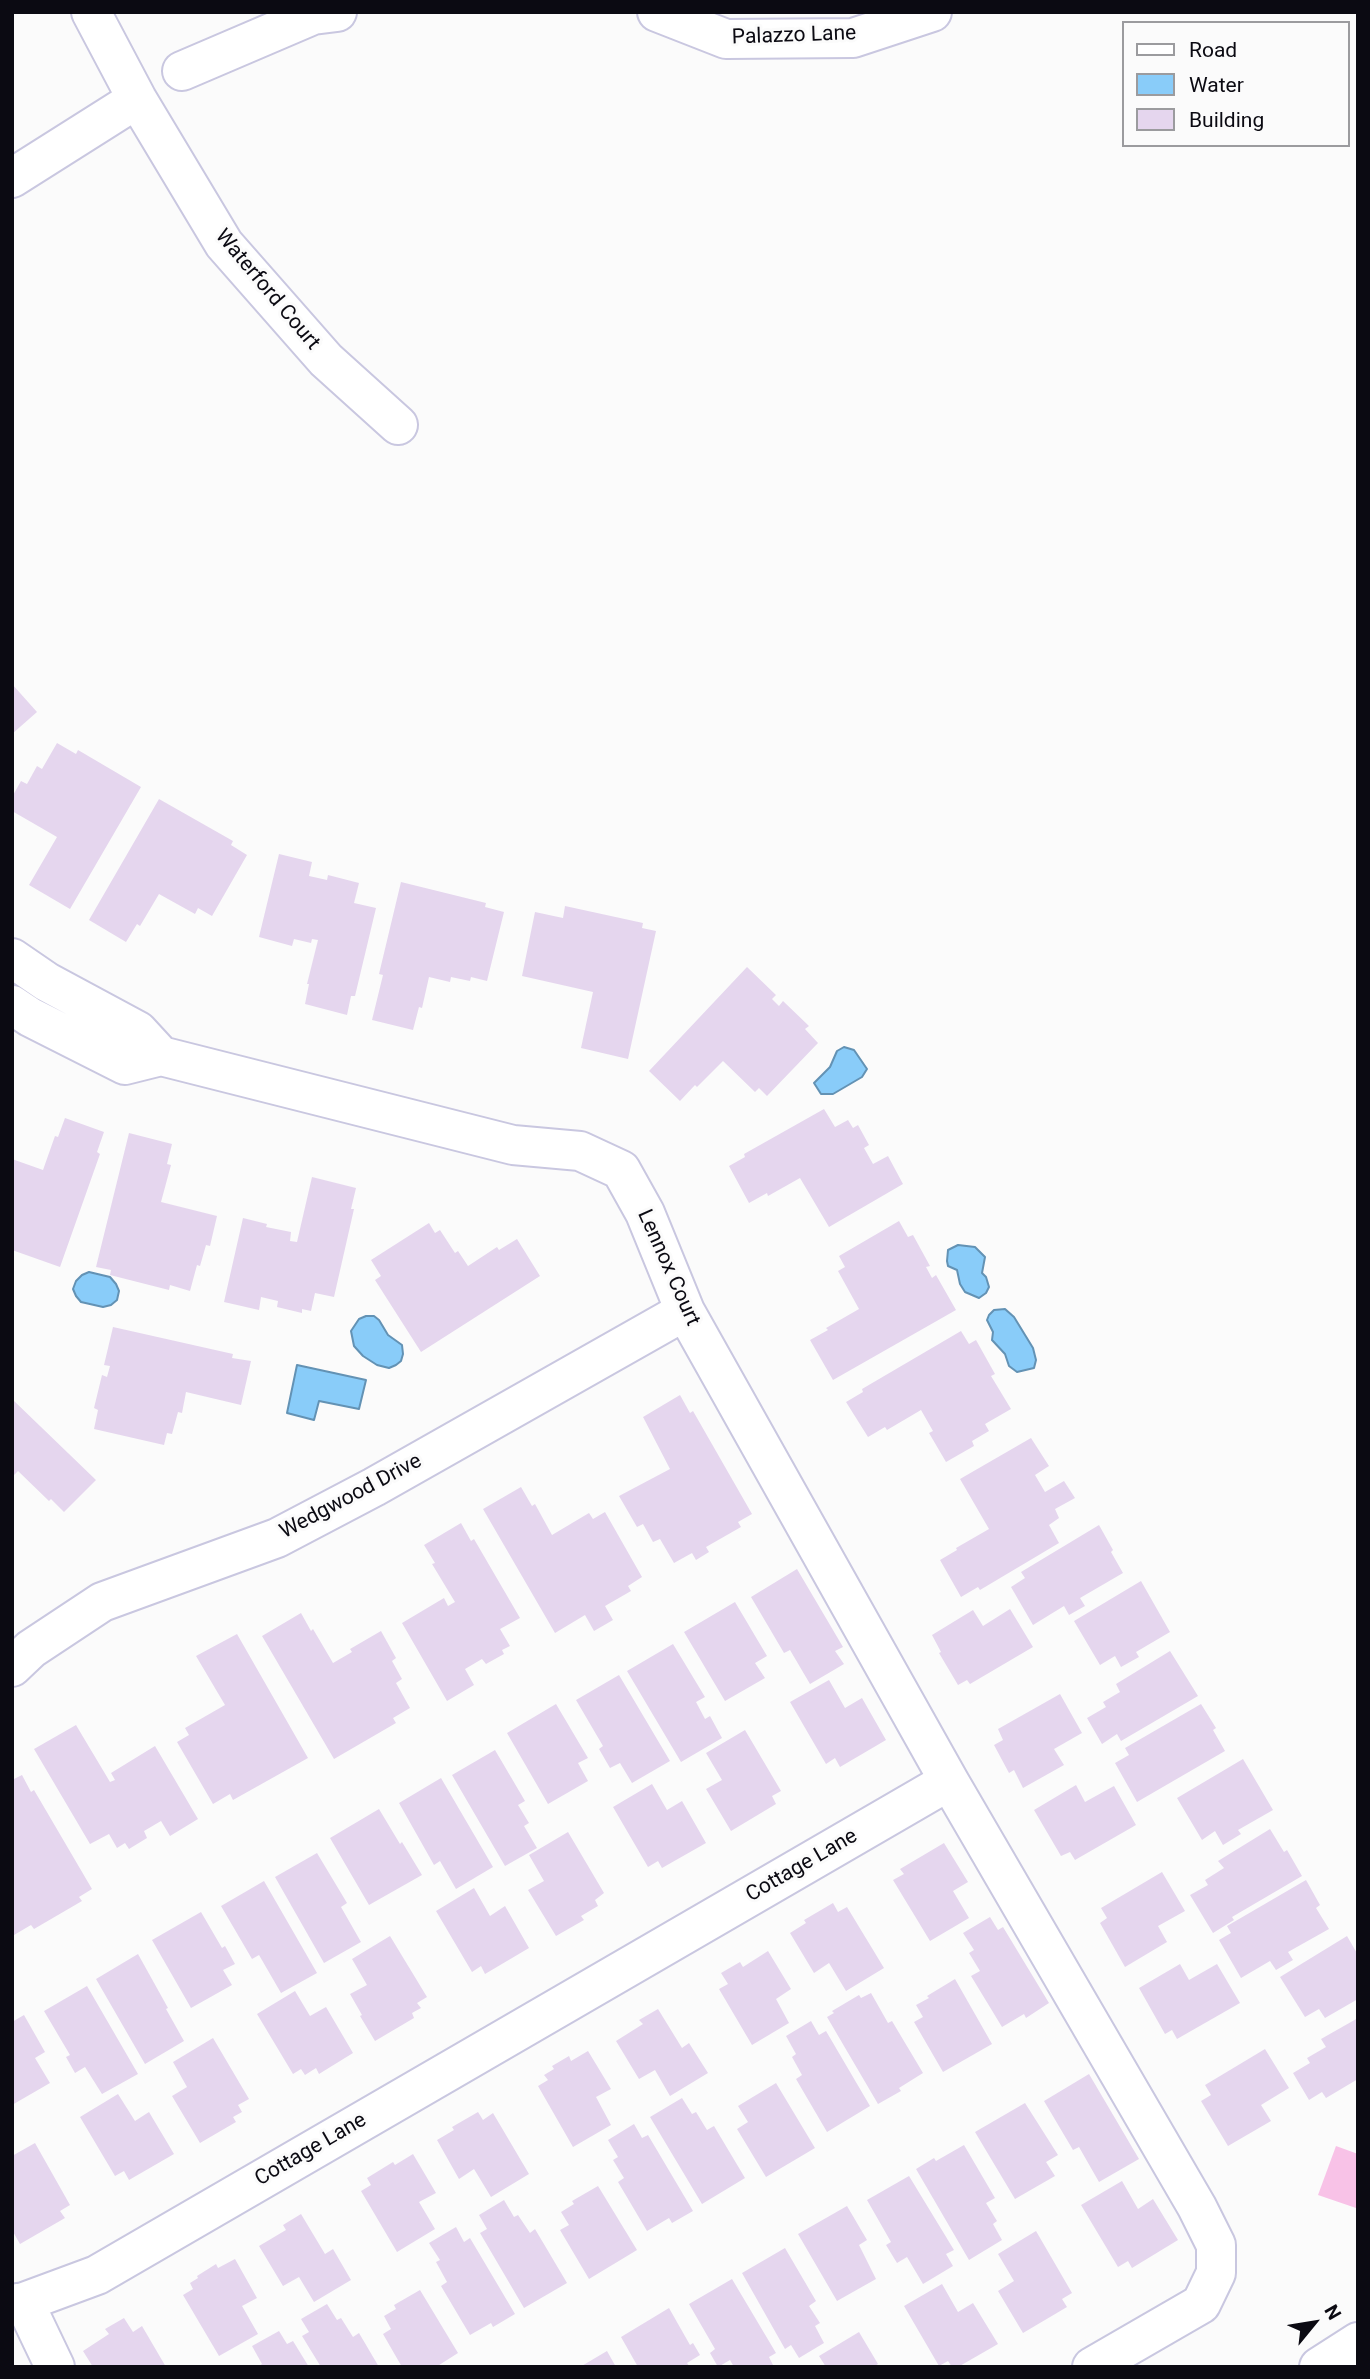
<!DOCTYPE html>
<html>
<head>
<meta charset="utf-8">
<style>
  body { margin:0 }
  #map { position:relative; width:1370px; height:2379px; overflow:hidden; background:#fbfbfb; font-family:Roboto,sans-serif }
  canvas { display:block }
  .frame { position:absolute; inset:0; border:14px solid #0b0a12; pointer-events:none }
  .legend { position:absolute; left:1122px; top:21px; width:228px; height:126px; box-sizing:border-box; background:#fbfbfb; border:2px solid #9b9b9e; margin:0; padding:9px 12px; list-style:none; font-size:21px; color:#0b0a12 }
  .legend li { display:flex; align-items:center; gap:14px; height:35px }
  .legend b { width:35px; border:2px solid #9b9b9e }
  .north { position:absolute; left:1279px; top:2288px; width:70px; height:70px; -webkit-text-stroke:5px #fbfbfb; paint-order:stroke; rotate:60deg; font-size:19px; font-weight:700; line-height:28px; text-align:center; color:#0b0a12 }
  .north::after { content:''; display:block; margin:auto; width:24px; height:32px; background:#0b0a12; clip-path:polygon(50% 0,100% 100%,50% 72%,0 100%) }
</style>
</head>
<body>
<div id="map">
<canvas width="1370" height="2379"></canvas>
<div class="frame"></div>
<ul class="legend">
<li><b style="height:9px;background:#fff"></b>Road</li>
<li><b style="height:19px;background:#89ccf9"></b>Water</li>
<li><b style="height:19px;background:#e5d6ee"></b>Building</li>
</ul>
<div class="north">N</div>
</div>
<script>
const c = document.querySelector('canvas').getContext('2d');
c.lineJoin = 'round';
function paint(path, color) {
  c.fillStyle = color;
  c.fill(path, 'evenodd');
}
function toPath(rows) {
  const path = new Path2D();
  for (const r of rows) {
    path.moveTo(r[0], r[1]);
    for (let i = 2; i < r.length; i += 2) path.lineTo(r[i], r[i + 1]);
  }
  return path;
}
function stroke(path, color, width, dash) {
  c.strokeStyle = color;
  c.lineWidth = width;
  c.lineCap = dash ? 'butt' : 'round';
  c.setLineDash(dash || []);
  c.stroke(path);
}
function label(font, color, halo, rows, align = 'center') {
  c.font = font + ' Roboto,sans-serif';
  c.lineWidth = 6;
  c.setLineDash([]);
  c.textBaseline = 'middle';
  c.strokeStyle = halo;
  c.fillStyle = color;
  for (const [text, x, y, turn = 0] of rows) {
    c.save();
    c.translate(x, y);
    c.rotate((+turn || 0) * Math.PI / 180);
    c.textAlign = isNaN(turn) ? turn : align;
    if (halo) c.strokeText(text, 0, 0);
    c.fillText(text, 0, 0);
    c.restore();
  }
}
paint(toPath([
  [1336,2146,1358,2154,1358,2202,1356,2208,1318,2195]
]), '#f8c2e7');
const water = toPath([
  [844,1047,854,1050,867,1069,862,1077,833,1094,821,1094,814,1083,830,1067,837,1051,844,1047],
  [958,1245,975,1247,985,1257,982,1273,986,1277,989,1287,986,1293,979,1298,965,1292,960,1284,957,1270,948,1266,947,1261,948,1250,958,1245],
  [89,1272,110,1277,116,1284,119,1291,117,1300,111,1305,103,1307,81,1302,76,1296,73,1289,76,1281,82,1275,89,1272],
  [1005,1309,1014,1317,1033,1348,1036,1360,1034,1368,1017,1372,1009,1366,1005,1354,992,1340,993,1332,987,1320,989,1315,994,1310,1005,1309],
  [366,1316,374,1316,379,1320,388,1335,402,1345,403,1354,401,1361,396,1365,389,1368,377,1365,363,1356,354,1346,351,1331,359,1319,366,1316],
  [297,1365,366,1380,359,1409,319,1401,314,1420,287,1413,297,1365]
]);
paint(water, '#89ccf9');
stroke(water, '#6392b4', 2);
paint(toPath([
  [12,684,37,712,12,734],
  [57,743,76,754,78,750,141,787,70,909,29,885,57,837,12,811,12,797,21,781,27,784,37,766,42,769],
  [159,799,233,841,231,845,247,855,212,916,198,908,195,914,159,894,140,926,137,924,126,942,89,920],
  [279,854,312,862,309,876,327,880,328,875,359,883,354,903,376,908,355,996,351,996,347,1015,305,1004,309,984,307,984,318,940,312,939,311,943,294,939,292,946,259,937],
  [401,882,486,903,485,907,504,912,487,981,471,977,470,981,451,977,450,982,429,977,422,1008,419,1007,413,1030,372,1020,383,975,379,974],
  [565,906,643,923,642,928,656,931,628,1059,581,1048,593,992,522,976,535,912,563,918],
  [747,967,776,995,772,999,779,1006,783,1001,809,1026,805,1029,818,1043,767,1096,759,1088,755,1092,723,1061,697,1087,695,1085,680,1101,649,1071],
  [824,1109,835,1127,848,1120,853,1128,858,1125,869,1145,864,1148,873,1164,888,1156,903,1184,829,1227,800,1178,768,1196,767,1193,749,1203,729,1166,745,1157,744,1154],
  [65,1118,104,1132,97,1152,100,1154,60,1267,12,1250,12,1159,43,1170,55,1136,58,1137],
  [129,1133,172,1144,167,1164,171,1165,161,1202,217,1216,210,1246,206,1245,200,1266,197,1265,190,1291,170,1285,169,1290,110,1275,111,1270,96,1267],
  [312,1177,356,1188,351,1209,354,1209,334,1297,315,1293,311,1311,302,1309,302,1313,277,1307,278,1301,261,1297,259,1310,224,1302,243,1218,267,1224,266,1227,291,1232,290,1241,297,1242],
  [899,1221,908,1237,913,1235,930,1266,926,1267,932,1278,936,1275,956,1310,833,1380,810,1340,828,1330,826,1328,859,1309,838,1271,845,1267,839,1256],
  [429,1223,435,1233,440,1230,455,1253,458,1251,468,1266,497,1247,499,1250,517,1239,540,1276,421,1352,375,1280,381,1276,371,1260],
  [113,1327,233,1354,232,1358,251,1361,241,1405,186,1392,182,1413,178,1412,172,1434,167,1433,164,1445,94,1429,98,1410,94,1408,102,1375,107,1377,110,1366,104,1365],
  [961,1331,969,1344,976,1340,995,1374,991,1376,1011,1409,985,1424,989,1431,972,1441,974,1446,946,1462,929,1433,933,1431,921,1410,887,1430,885,1427,868,1437,846,1402,863,1392,862,1389],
  [680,1395,690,1413,693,1411,752,1514,738,1522,741,1527,706,1547,709,1552,696,1560,692,1553,674,1563,660,1539,653,1542,643,1524,637,1527,619,1496,670,1469,643,1417],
  [12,1399,96,1480,64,1512,51,1499,49,1501,18,1471,12,1477],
  [1031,1438,1049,1466,1035,1475,1045,1492,1064,1481,1075,1498,1055,1509,1059,1518,1049,1525,1059,1543,980,1590,978,1587,961,1597,940,1560,957,1550,956,1548,989,1529,960,1479],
  [521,1487,532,1506,535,1504,552,1535,589,1513,593,1519,605,1512,642,1577,628,1586,631,1591,605,1606,613,1620,594,1631,585,1615,555,1633,483,1509],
  [461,1523,471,1541,474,1539,520,1618,500,1629,510,1646,502,1650,504,1654,486,1664,482,1659,465,1669,474,1685,447,1701,402,1623,444,1598,448,1606,455,1602,432,1564,435,1563,424,1545],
  [1099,1525,1113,1550,1111,1552,1123,1573,1080,1598,1085,1606,1069,1615,1064,1606,1033,1625,1011,1587,1025,1578,1021,1572],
  [797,1569,843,1647,835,1651,844,1664,810,1684,790,1650,784,1653,751,1597],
  [1141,1581,1170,1632,1136,1652,1139,1657,1121,1667,1115,1656,1100,1665,1074,1621],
  [735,1602,767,1656,755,1663,765,1678,725,1701,684,1632],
  [1010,1609,1033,1647,970,1684,967,1680,958,1685,939,1653,941,1652,932,1635,973,1610,983,1626],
  [301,1613,311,1631,313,1629,333,1663,352,1652,350,1649,381,1631,396,1658,392,1661,402,1679,396,1683,410,1708,393,1718,396,1723,334,1759,262,1636],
  [237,1634,308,1758,233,1800,230,1794,213,1804,177,1742,189,1735,185,1728,225,1705,196,1656],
  [673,1644,705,1697,696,1702,705,1719,710,1716,722,1738,681,1762,627,1671],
  [1170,1651,1198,1696,1121,1741,1117,1734,1102,1744,1087,1718,1106,1707,1103,1702,1120,1692,1116,1684],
  [619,1675,670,1761,632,1783,620,1763,610,1768,599,1749,603,1746,576,1700],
  [829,1680,845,1708,862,1698,886,1740,840,1767,835,1758,826,1764,790,1702],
  [1060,1694,1082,1733,1054,1749,1064,1765,1023,1788,1014,1770,1009,1773,994,1745,1003,1740,998,1729],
  [556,1704,588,1758,578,1763,588,1781,548,1804,507,1733],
  [1201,1704,1216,1728,1213,1730,1225,1751,1137,1802,1115,1763,1129,1755,1125,1748],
  [76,1725,110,1782,115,1780,111,1773,155,1746,198,1819,170,1836,161,1821,144,1831,147,1838,129,1849,125,1843,117,1848,109,1834,90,1844,34,1749],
  [745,1730,781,1791,772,1796,776,1804,731,1831,706,1789,722,1780,706,1753],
  [495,1750,525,1801,518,1805,529,1823,524,1826,537,1848,505,1866,452,1775],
  [1243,1759,1273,1810,1238,1830,1241,1834,1223,1845,1215,1831,1202,1840,1177,1798],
  [22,1775,31,1792,34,1790,92,1889,79,1897,82,1901,34,1929,31,1925,14,1935,12,1932,12,1780],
  [441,1778,493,1867,456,1889,440,1861,434,1865,399,1803],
  [652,1784,667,1810,682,1801,706,1843,662,1868,658,1861,648,1867,613,1807],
  [1076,1785,1085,1802,1114,1786,1136,1825,1075,1860,1070,1852,1061,1856,1034,1810],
  [379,1809,400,1844,402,1842,422,1875,369,1905,330,1838],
  [1270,1829,1284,1852,1287,1850,1302,1876,1232,1917,1234,1920,1213,1933,1190,1895,1208,1885,1205,1880,1224,1868,1218,1861],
  [568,1832,604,1893,595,1900,598,1906,581,1916,584,1920,556,1936,528,1890,544,1881,529,1855],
  [944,1843,968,1882,953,1891,969,1918,930,1941,893,1880,904,1874,900,1869],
  [317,1853,347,1903,341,1907,361,1942,324,1963,275,1877],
  [1162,1872,1185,1911,1158,1926,1167,1942,1125,1967,1100,1923,1107,1918,1101,1908],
  [1306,1880,1320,1905,1316,1908,1329,1929,1288,1952,1293,1960,1276,1970,1270,1961,1241,1978,1219,1940,1231,1933,1227,1926],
  [264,1881,317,1973,281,1993,259,1955,252,1959,221,1906],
  [474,1888,490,1916,505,1906,529,1948,485,1974,481,1966,472,1972,436,1911],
  [833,1903,838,1912,847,1907,884,1968,846,1991,829,1963,814,1973,790,1933,806,1923,804,1920],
  [201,1912,222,1948,225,1946,235,1964,223,1970,232,1985,191,2008,152,1940],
  [990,1917,998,1930,1003,1927,1049,2003,1026,2018,1024,2014,1002,2027,971,1976,980,1971,969,1953,974,1950,963,1933],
  [390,1936,427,1997,417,2003,421,2008,412,2013,414,2018,375,2041,360,2016,362,2015,350,1994,367,1985,352,1959],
  [1347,1936,1358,1955,1358,1999,1325,2018,1319,2009,1305,2017,1280,1977],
  [768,1951,791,1989,776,1999,789,2023,752,2045,719,1989,728,1984,721,1973,740,1962,743,1967],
  [138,1954,168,2008,166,2009,184,2041,145,2064,96,1979],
  [1180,1964,1189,1980,1217,1964,1240,2003,1177,2039,1172,2030,1165,2034,1139,1988],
  [955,1979,992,2044,943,2072,914,2022,923,2017,916,2005,929,1998,927,1996],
  [87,1986,138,2074,102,2094,85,2067,75,2073,66,2057,70,2055,44,2011],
  [295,1991,310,2016,326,2007,353,2053,319,2074,316,2068,305,2075,301,2069,293,2074,257,2014],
  [871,1993,888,2023,892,2021,923,2073,899,2088,901,2091,878,2104,827,2017,834,2013,832,2011,859,1995,861,1998],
  [658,2009,682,2048,689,2043,708,2073,670,2096,655,2070,639,2079,616,2041,643,2024,639,2020],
  [24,2015,45,2052,35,2058,50,2083,12,2105,12,2022],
  [1358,2018,1358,2079,1326,2098,1322,2092,1309,2100,1293,2073,1310,2063,1307,2058,1326,2047,1321,2039],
  [811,2021,819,2035,826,2031,870,2106,827,2132,796,2079,802,2075,792,2057,796,2054,786,2036],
  [213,2038,249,2099,238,2105,242,2112,233,2117,236,2122,200,2143,172,2096,187,2087,173,2062],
  [1265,2049,1289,2088,1261,2105,1271,2121,1228,2146,1201,2101,1211,2095,1205,2085],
  [588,2051,611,2089,596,2097,611,2125,573,2147,538,2086,548,2080,544,2075,554,2069,552,2066,569,2056,571,2061],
  [1089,2074,1139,2159,1099,2182,1079,2147,1073,2150,1044,2101],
  [776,2083,815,2148,766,2177,737,2129,748,2122,738,2106],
  [118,2094,135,2121,149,2112,174,2154,129,2180,124,2171,115,2176,80,2117],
  [682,2098,692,2114,696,2112,707,2130,714,2126,745,2178,702,2204,650,2117],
  [1025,2103,1058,2155,1046,2162,1055,2176,1015,2199,975,2132],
  [478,2112,483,2120,493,2113,529,2174,491,2197,474,2169,459,2179,437,2140,454,2130,452,2127],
  [634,2124,642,2138,648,2135,693,2211,672,2223,669,2218,647,2231,618,2182,624,2178,613,2160,618,2157,608,2140],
  [35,2143,70,2205,60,2211,65,2218,20,2244,12,2230,12,2156],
  [964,2145,995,2198,986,2203,997,2221,993,2224,1002,2240,969,2260,916,2169,934,2158,936,2161],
  [413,2154,436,2193,419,2202,435,2229,397,2252,361,2191,371,2185,367,2178,393,2162,395,2165],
  [909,2176,954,2250,946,2254,953,2266,923,2284,907,2257,897,2263,886,2245,891,2242,867,2200],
  [1122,2181,1138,2209,1153,2199,1178,2240,1132,2268,1128,2261,1118,2267,1081,2205],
  [598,2186,637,2250,589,2279,560,2230,569,2225,561,2212,574,2204,572,2201],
  [504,2200,514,2217,518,2215,530,2233,535,2229,567,2283,524,2308,480,2233,487,2229,479,2215],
  [847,2206,867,2240,859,2245,876,2279,837,2301,798,2234],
  [301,2214,325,2254,333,2249,351,2280,314,2302,299,2277,283,2286,259,2246,286,2230,283,2225],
  [456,2227,464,2242,470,2238,515,2314,493,2327,491,2323,470,2335,441,2286,447,2282,436,2262,440,2260,429,2243],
  [1036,2231,1072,2293,1062,2299,1067,2307,1023,2333,998,2291,1014,2281,998,2254],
  [785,2248,816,2301,809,2306,820,2323,815,2326,824,2343,799,2358,791,2345,785,2349,742,2273],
  [235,2259,257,2298,242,2306,258,2334,219,2356,183,2295,193,2289,190,2283,198,2278,197,2276,216,2264,218,2268],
  [732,2279,776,2353,769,2357,774,2367,734,2367,730,2360,718,2367,710,2353,715,2349,689,2304],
  [942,2284,958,2312,973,2303,998,2344,958,2367,952,2367,948,2361,939,2366,904,2306],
  [420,2290,458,2353,436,2367,402,2367,383,2334,391,2329,384,2316,396,2309,394,2305],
  [327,2304,337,2320,341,2318,353,2337,359,2333,379,2367,321,2367,302,2336,309,2332,301,2319],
  [669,2308,690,2345,693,2343,700,2355,687,2363,690,2367,638,2367,621,2337],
  [124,2318,133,2332,142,2326,166,2367,93,2367,83,2351,109,2334,105,2329],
  [279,2331,287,2344,293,2341,309,2367,257,2367,262,2364,252,2346],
  [859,2332,878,2364,873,2367,826,2367,819,2356],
  [607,2351,616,2367,580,2367]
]), '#e5d6ee');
const minor = toPath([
  [91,12,137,99,224,244,326,360,398,425],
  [657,12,726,39,853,38,932,12],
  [182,71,313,15,337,12],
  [12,178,137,99],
  [12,958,47,982,138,1031,161,1056],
  [12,1005,30,1017,125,1065,161,1056,513,1145,580,1151,621,1170,645,1213,685,1311,949,1781],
  [12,1667,31,1649,102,1602,277,1538,374,1487,685,1311],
  [24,2302,55,2367],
  [12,2304,24,2302,97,2275,949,1781,1197,2207,1216,2245,1216,2273,1201,2304,1092,2367],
  [1319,2367,1358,2342]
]);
stroke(minor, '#c9c7e0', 42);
stroke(minor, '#fff', 38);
label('21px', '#0b0a12', '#fbfbfb', [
  ["Palazzo Lane",794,36,-2],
  ["Waterford Court",267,290,50],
  ["Lennox Court",668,1268,66],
  ["Wedgwood Drive",351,1497,-28],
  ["Cottage Lane",802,1866,-30],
  ["Cottage Lane",311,2150,-30]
]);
</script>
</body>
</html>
